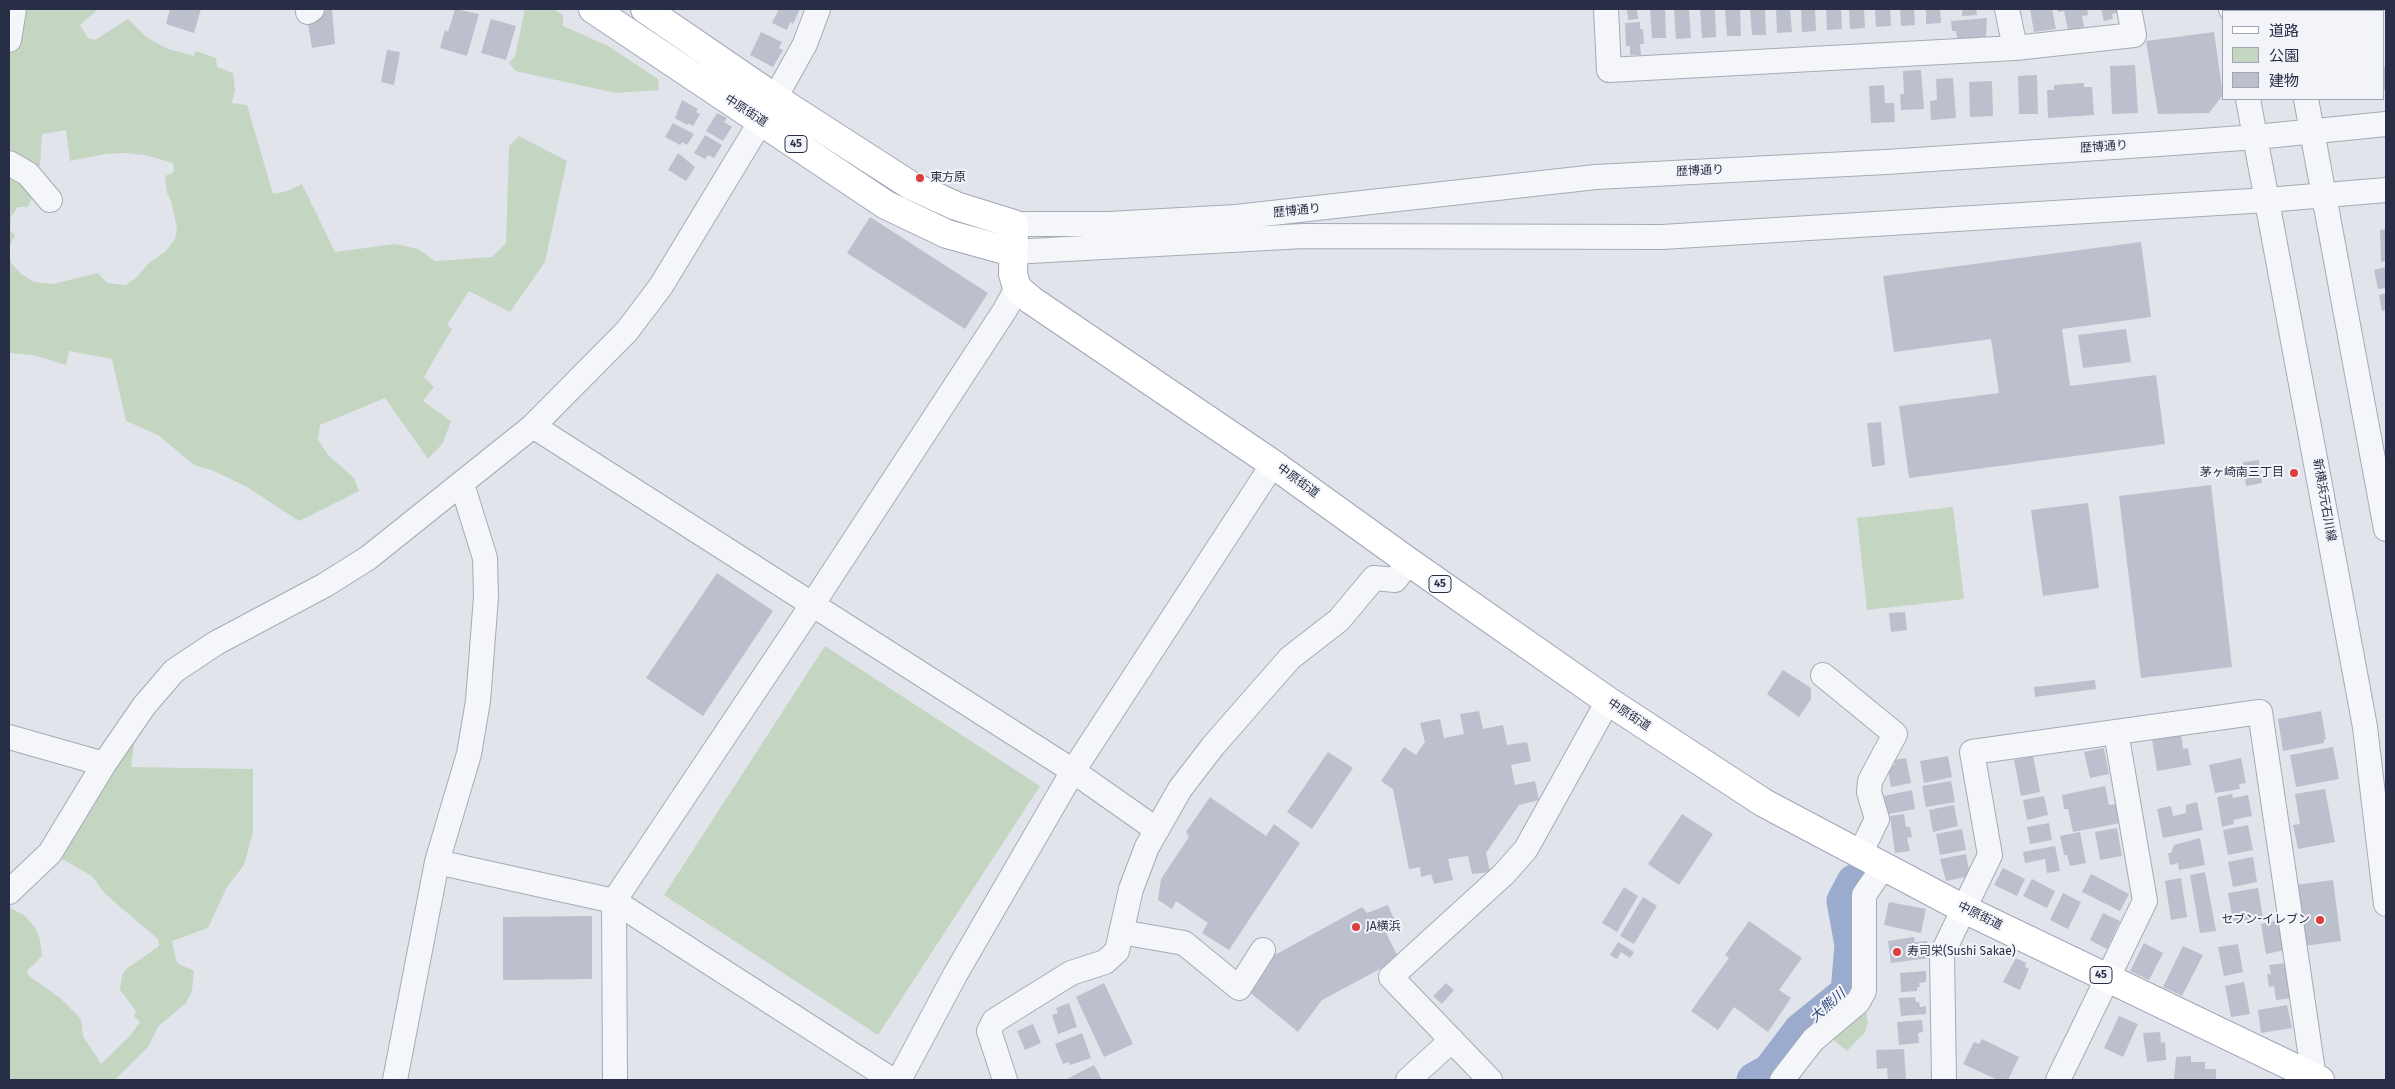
<!DOCTYPE html>
<html>
<head>
<meta charset="utf-8">
<style>
  body { margin:0 }
  #map { position:relative; width:2395px; height:1089px; overflow:hidden; background:#e2e4ec; font-family:"Fira Sans","Noto Sans JP",sans-serif }
  canvas { display:block }
  .frame { position:absolute; inset:0; border:10px solid #282e45; pointer-events:none }
  .legend { position:absolute; left:2222px; top:10px; width:162px; height:90px; box-sizing:border-box; background:#f2f4f9; border:1px solid #a1a5b1; margin:0; padding:6px 9px; list-style:none; font-size:15px; color:#282e45 }
  .legend li { display:flex; align-items:center; gap:10px; height:25px }
  .legend b { width:25px; border:1px solid #a1a5b1 }
</style>
</head>
<body>
<div id="map">
<canvas width="2395" height="1089"></canvas>
<div class="frame"></div>
<ul class="legend">
<li><b style="height:6px;background:#fff"></b>道路</li>
<li><b style="height:14px;background:#c4d6c2"></b>公園</li>
<li><b style="height:14px;background:#bcbfcc"></b>建物</li>
</ul>
</div>
<script>
const c = document.querySelector('canvas').getContext('2d');
c.lineJoin = 'round';
function paint(path, color) {
  c.fillStyle = color;
  c.fill(path, 'evenodd');
}
function toPath(rows) {
  const path = new Path2D();
  for (const r of rows) {
    path.moveTo(r[0], r[1]);
    for (let i = 2; i < r.length; i += 2) path.lineTo(r[i], r[i + 1]);
  }
  return path;
}
function stroke(path, color, width, dash) {
  c.strokeStyle = color;
  c.lineWidth = width;
  c.lineCap = dash ? 'butt' : 'round';
  c.setLineDash(dash || []);
  c.stroke(path);
}
function label(font, color, halo, rows, align = 'center') {
  c.font = font + ' "Fira Sans","Noto Sans JP",sans-serif';
  c.lineWidth = 4;
  c.setLineDash([]);
  c.textBaseline = 'middle';
  c.strokeStyle = halo;
  c.fillStyle = color;
  for (const [text, x, y, turn = 0] of rows) {
    c.save();
    c.translate(x, y);
    c.rotate((+turn || 0) * Math.PI / 180);
    c.textAlign = isNaN(turn) ? turn : align;
    if (halo) c.strokeText(text, 0, 0);
    c.fillText(text, 0, 0);
    c.restore();
  }
}
paint(toPath([
  [9,9,98,9,80,25,88,38,95,40,128,19,146,37,168,49,194,56,196,51,216,58,217,67,233,73,235,90,232,103,247,105,273,194,287,191,302,184,335,252,395,244,418,249,435,261,492,257,506,243,509,146,519,136,567,161,545,262,510,312,469,291,447,325,452,329,424,377,434,387,423,401,451,421,443,443,428,459,385,398,320,425,318,440,329,456,354,478,359,491,299,521,247,487,214,471,194,465,158,435,126,421,112,359,69,351,66,365,33,355,9,353,9,251,11,263,21,274,34,282,53,284,98,273,107,283,126,285,137,277,149,263,165,252,175,239,177,229,172,204,167,193,165,176,174,172,173,163,145,155,126,153,105,154,70,161,66,130,42,134,40,166,30,166,33,197,27,207,18,207,11,217,10,231,15,235,9,248],
  [525,9,553,9,563,15,563,26,608,46,658,79,659,90,616,93,515,71,509,63,515,56],
  [1953,507,1964,599,1867,610,1857,518],
  [825,646,1040,786,878,1035,664,895],
  [127,741,134,744,131,767,253,769,253,832,244,865,227,887,208,928,172,941,177,963,194,971,192,991,186,1003,158,1027,148,1047,115,1080,9,1080,9,907,25,916,36,929,40,940,42,956,27,971,29,976,59,997,81,1019,83,1036,101,1064,129,1037,140,1022,134,1016,136,1011,120,990,122,976,126,969,159,946,158,939,105,894,92,876,55,855],
  [1865,1007,1868,1022,1865,1032,1847,1051,1827,1035]
]), '#c4d6c2');
stroke(toPath([
  [1754,1080,1770,1071,1801,1030,1848,992,1852,945,1844,901,1854,882]
]), '#9aabce', 35);
paint(toPath([
  [170,9,201,9,194,33,166,24],
  [332,9,335,44,312,48,308,24,313,23,311,13],
  [455,9,479,14,467,56,440,48,445,30,448,32],
  [779,9,800,9,793,24,790,22,787,30,772,23],
  [1627,9,1641,9,1637,10,1638,19,1628,20],
  [1650,9,1665,9,1666,38,1652,38],
  [1674,9,1689,9,1691,38,1676,39],
  [1700,9,1715,9,1716,37,1702,38],
  [1725,9,1740,9,1741,36,1727,36],
  [1750,9,1765,9,1766,35,1752,35],
  [1776,9,1790,9,1792,32,1777,33],
  [1801,9,1815,9,1816,31,1802,32],
  [1826,9,1841,9,1842,29,1827,30],
  [1849,9,1864,9,1865,28,1850,29],
  [1875,9,1890,9,1891,26,1876,27],
  [1900,9,1914,9,1915,25,1901,26],
  [1926,9,1940,9,1941,23,1926,24],
  [1962,9,1976,9,1977,15,1962,16],
  [2030,9,2052,9,2056,29,2034,32],
  [2057,9,2087,9,2088,15,2082,16,2084,27,2068,30,2064,11,2058,12],
  [2101,9,2117,9,2118,12,2112,14,2113,19,2104,21],
  [2331,9,2368,9,2369,11,2332,11],
  [1987,18,1986,37,1957,39,1956,31,1952,31,1951,21],
  [491,19,516,26,506,60,481,53],
  [1640,22,1640,29,1643,29,1644,44,1640,44,1641,55,1630,55,1630,46,1626,46,1625,23],
  [761,32,782,42,779,48,783,50,773,67,750,55],
  [2214,32,2223,95,2209,113,2158,114,2146,41],
  [387,50,400,52,394,85,381,82],
  [2135,65,2138,113,2112,114,2110,66],
  [2384,67,2386,67,2386,89,2384,90],
  [1921,70,1924,109,1901,110,1900,94,1904,94,1903,71],
  [2037,75,2038,114,2019,114,2018,76],
  [1953,78,1956,118,1931,120,1930,101,1937,100,1936,79],
  [1992,81,1993,116,1970,117,1969,82],
  [2084,83,2084,87,2092,87,2094,115,2048,118,2047,90,2054,90,2054,85],
  [1884,85,1885,103,1894,103,1895,122,1871,123,1869,86],
  [682,100,698,109,696,112,700,114,693,126,688,123,687,125,675,118],
  [717,113,727,118,724,122,732,127,723,141,706,131],
  [673,123,694,134,687,145,682,142,680,145,665,137],
  [705,135,722,145,714,158,708,155,705,159,694,153],
  [678,153,695,167,686,181,668,170],
  [870,217,988,293,965,329,847,253],
  [2386,229,2386,261,2381,262,2380,230],
  [2141,242,2151,317,2062,329,2070,386,2156,375,2165,444,1909,478,1899,406,1999,393,1991,339,1894,352,1883,276],
  [2386,267,2386,288,2378,289,2374,270],
  [2386,293,2386,310,2382,311,2379,295],
  [2126,329,2131,362,2083,368,2078,335],
  [1881,422,1885,465,1872,467,1867,423],
  [2259,460,2262,483,2246,486,2243,462],
  [2211,485,2232,667,2141,678,2119,496],
  [2088,503,2099,588,2043,596,2031,510],
  [717,573,773,611,703,716,646,678],
  [1905,612,1907,630,1891,632,1889,613],
  [1783,670,1811,688,1811,699,1799,717,1767,694],
  [2095,680,2096,689,2035,697,2034,687],
  [1479,711,1483,729,1503,725,1507,745,1527,742,1531,761,1511,765,1515,785,1535,781,1539,800,1519,805,1486,853,1490,872,1472,874,1468,856,1448,859,1453,880,1434,884,1431,874,1421,877,1420,867,1409,869,1393,789,1381,781,1404,747,1416,755,1425,742,1420,723,1440,719,1444,738,1464,734,1460,714],
  [2321,711,2326,739,2324,740,2324,743,2283,751,2278,719],
  [2181,734,2183,749,2188,748,2191,765,2157,771,2152,739],
  [2333,747,2339,779,2296,787,2290,755],
  [2104,748,2109,774,2090,778,2084,752],
  [1328,752,1353,768,1312,829,1287,812],
  [1948,756,1952,777,1924,783,1920,761],
  [2033,756,2040,792,2021,796,2014,760],
  [1906,758,1911,783,1891,787,1888,770,1891,770,1890,766,1895,765,1894,760],
  [2241,758,2246,783,2239,784,2240,789,2215,793,2209,765],
  [1951,781,1955,802,1926,807,1922,786],
  [2105,786,2109,805,2116,804,2120,823,2073,832,2068,809,2064,809,2062,795],
  [2325,789,2335,842,2298,849,2293,825,2300,824,2295,794],
  [1912,790,1915,809,1888,814,1884,796],
  [2232,794,2233,798,2248,795,2252,816,2233,820,2234,824,2222,827,2217,797],
  [2044,796,2048,815,2027,820,2023,800],
  [1210,797,1266,836,1274,824,1300,843,1229,950,1202,933,1208,923,1176,901,1172,909,1158,900,1161,879,1189,837,1186,832],
  [2197,802,2203,830,2163,838,2157,809,2171,806,2173,816,2186,813,2186,805],
  [1954,805,1958,826,1933,832,1929,810],
  [1682,814,1713,834,1679,885,1648,864],
  [1904,814,1906,827,1910,827,1912,837,1907,838,1910,851,1895,853,1890,816],
  [2049,823,2052,840,2030,844,2027,827],
  [2248,825,2253,850,2228,855,2223,830],
  [2117,828,2122,856,2100,860,2095,832],
  [1962,829,1966,850,1940,855,1936,834],
  [2080,832,2086,863,2070,866,2067,855,2064,855,2060,836],
  [2200,838,2205,865,2179,870,2178,863,2170,865,2168,853,2171,853,2174,845],
  [2055,846,2060,871,2047,873,2045,859,2025,863,2023,852],
  [1966,854,1970,876,1946,881,1940,859],
  [2253,857,2257,882,2233,887,2228,862],
  [2003,868,2025,879,2017,896,1994,885],
  [2205,872,2216,931,2200,933,2190,875],
  [2091,874,2129,894,2120,911,2082,892],
  [2181,878,2187,917,2171,920,2165,881],
  [2032,879,2055,891,2047,908,2023,896],
  [2333,880,2341,941,2304,946,2296,885],
  [1624,887,1638,896,1617,932,1602,923],
  [2258,888,2263,917,2233,922,2228,893],
  [2063,893,2081,902,2068,929,2050,920],
  [1643,897,1657,906,1634,944,1620,936],
  [1889,902,1926,909,1921,933,1884,925],
  [1388,905,1396,924,1384,929,1399,959,1322,1000,1298,1032,1247,990,1273,956,1362,907,1367,913],
  [2103,913,2120,921,2107,949,2090,940],
  [592,916,592,979,503,980,503,917],
  [2279,920,2285,950,2266,954,2261,924],
  [1749,921,1802,958,1779,990,1791,998,1768,1032,1734,1007,1718,1030,1691,1011,1729,958,1725,955],
  [1914,937,1915,942,1927,941,1929,958,1891,963,1888,941],
  [1618,942,1634,952,1630,958,1621,952,1617,959,1610,955],
  [2144,943,2163,953,2149,980,2130,971],
  [2238,944,2243,972,2224,976,2218,947],
  [2183,946,2203,955,2182,996,2163,987],
  [2016,958,2026,963,2025,967,2029,969,2020,990,2003,982],
  [2286,963,2291,998,2276,1000,2274,986,2269,987,2267,974,2271,974,2269,965],
  [1926,971,1926,982,1919,983,1920,987,1917,987,1917,991,1901,992,1900,973],
  [2244,982,2250,1014,2231,1017,2225,986],
  [1104,983,1133,1044,1104,1057,1076,997],
  [1446,983,1454,990,1442,1004,1433,996],
  [1915,997,1916,1002,1919,1002,1920,1007,1926,1006,1926,1014,1901,1016,1899,998],
  [1069,1003,1077,1027,1058,1034,1052,1015,1058,1013,1056,1008],
  [2287,1005,2292,1028,2261,1033,2258,1010],
  [2119,1016,2138,1024,2123,1057,2104,1048],
  [1922,1020,1923,1032,1918,1033,1919,1043,1899,1045,1897,1022],
  [1033,1024,1041,1043,1025,1050,1017,1031],
  [2160,1032,2161,1043,2165,1042,2166,1060,2147,1062,2143,1033],
  [1082,1033,1091,1058,1070,1065,1069,1062,1063,1064,1055,1044],
  [1982,1039,2019,1057,2008,1080,1998,1080,1963,1064,1974,1042,1979,1044],
  [1904,1049,1906,1080,1888,1080,1887,1068,1877,1069,1876,1050],
  [2191,1056,2191,1062,2205,1062,2205,1069,2216,1069,2216,1080,2174,1080,2176,1057],
  [1094,1065,1102,1080,1065,1080]
]), '#bcbfcc');
const minor = toPath([
  [1606,9,1609,70,2015,48,2134,35,2129,9],
  [2007,9,2015,48],
  [2231,9,2232,11],
  [2288,9,2288,11],
  [308,12,312,9],
  [9,40,14,9],
  [2248,99,2365,727,2386,904],
  [2306,99,2386,529],
  [9,163,28,174,50,200],
  [1014,224,1108,224,1236,217,1596,177,1886,162,2159,144,2256,137,2386,124],
  [1012,252,1304,236,1662,237,2267,200,2386,190],
  [533,426,1073,771,1157,830],
  [1823,675,1895,734,1870,781,1869,792,1877,819,1860,854],
  [9,737,104,764],
  [437,862,614,901,892,1080],
  [9,892,50,853,104,764,144,706,174,671,216,643,325,585,368,558,533,426,627,331,661,286,775,98,805,44,818,9],
  [1121,932,1184,943,1239,988,1263,950],
  [395,1080,437,862,469,754,478,701,486,597,485,558,462,484],
  [615,1080,614,901,812,605,1005,310,1017,288],
  [899,1080,955,975,1073,771,1273,464],
  [1005,1080,989,1031,994,1021,1071,973,1105,962,1117,951,1131,889,1147,847,1180,789,1213,746,1290,658,1339,620,1374,578,1395,580,1409,562],
  [1408,1080,1452,1040],
  [1490,1080,1391,977,1504,874,1526,849,1608,701],
  [1782,1080,1813,1040,1858,1002,1864,991,1864,895,1884,866],
  [1944,1080,1942,954,1990,855,1972,752,2260,712,2314,1078],
  [2058,1080,2145,901,2116,732]
]);
const major = toPath([
  [593,9,886,205,947,234,1012,252],
  [645,9,775,98,910,185,956,206,1014,224,1013,274,1017,288,1031,300,1273,464,1409,562,1608,701,1764,803,1964,909,2320,1080]
]);
stroke(minor, '#a6aab7', 26);
stroke(major, '#a0a6b8', 30);
stroke(minor, '#f5f6f9', 24);
stroke(major, '#fff', 28);
for (const [x, y, r, color] of [
  [920,178,5,"#da3e3e"],
  [2294,473,5,"#da3e3e"],
  [2320,920,5,"#da3e3e"],
  [1356,927,5,"#da3e3e"],
  [1897,952,5,"#da3e3e"]
]) {
  const dot = new Path2D();
  dot.arc(x, y, r, 0, 2 * Math.PI);
  c.fillStyle = color;
  c.fill(dot);
  stroke(dot, '#f2f4f9', 2);
}
for (const [x, y, w] of [
  [796,144,22],
  [1440,584,22],
  [2101,975,22]
]) {
  const box = new Path2D();
  box.roundRect(x - w / 2, y - 8.5, w, 17, 4);
  c.fillStyle = '#f2f4f9';
  c.fill(box);
  stroke(box, '#282e45', 1);
}
label('bold 11px', '#282e45', null, [
  ["45",796,144],
  ["45",1440,584],
  ["45",2101,975]
]);
label('12px', '#282e45', '#f2f4f9', [
  ["中原街道",746,111,33],
  ["歴博通り",2104,147,-4],
  ["歴博通り",1700,171,-3],
  ["歴博通り",1297,211,-6],
  ["中原街道",1298,481,36],
  ["新横浜元石川線",2324,500,80],
  ["中原街道",1629,715,33],
  ["中原街道",1980,916,26]
]);
label('12px', '#282e45', '#f2f4f9', [
  ["東方原",930,178],
  ["茅ヶ崎南三丁目",2284,473,"right"],
  ["セブン-イレブン",2310,920,"right"],
  ["JA横浜",1366,927],
  ["寿司栄(Sushi Sakae)",1907,952]
], 'left');
label('italic 14px', '#2f457d', '#f2f4f9', [
  ["大熊川",1828,1006,-42]
]);
</script>
</body>
</html>
